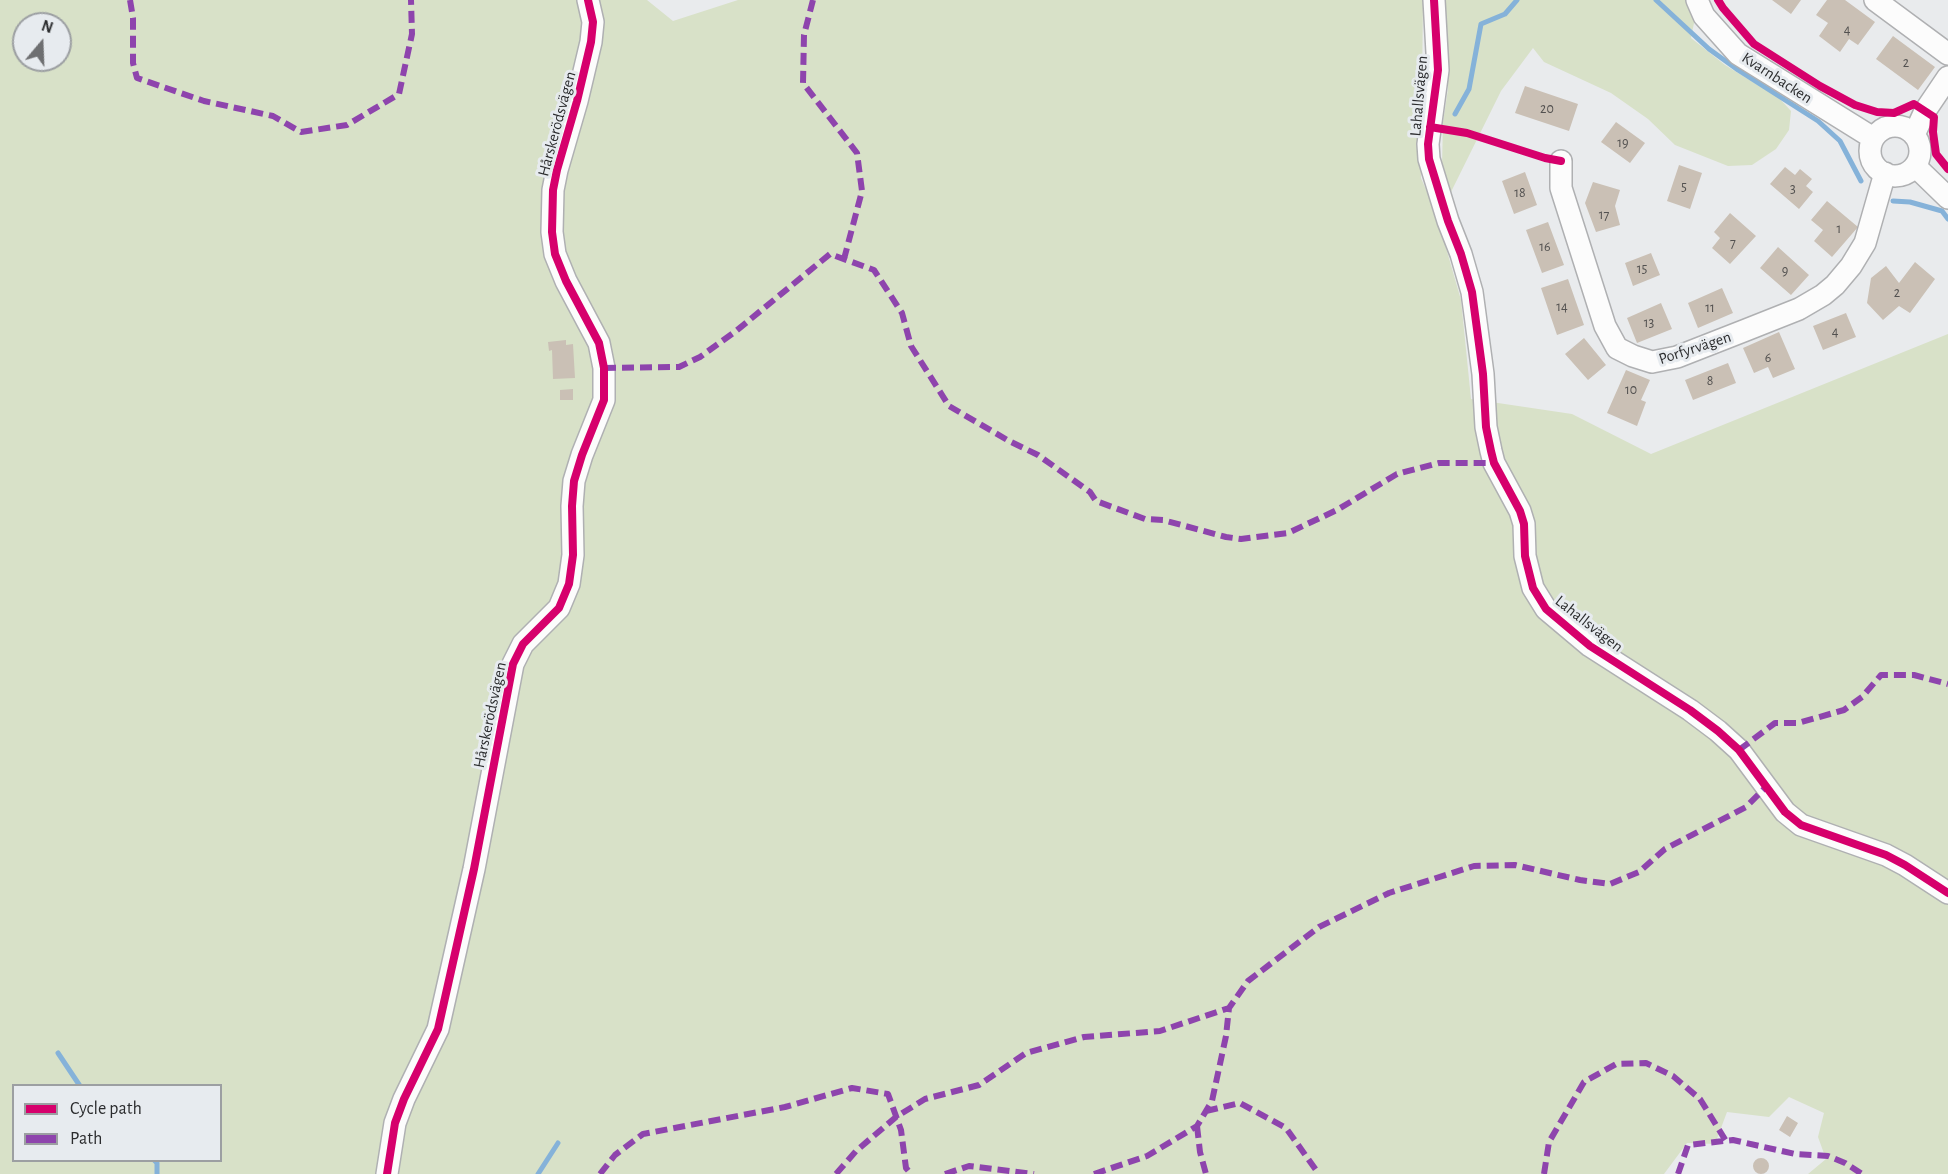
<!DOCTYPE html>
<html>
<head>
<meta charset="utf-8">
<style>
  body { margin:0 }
  #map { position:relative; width:1948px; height:1174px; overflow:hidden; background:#e9ebed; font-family:"Alegreya Sans",sans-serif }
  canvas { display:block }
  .legend { position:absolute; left:12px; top:1084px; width:210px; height:78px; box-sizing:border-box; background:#e7ebef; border:2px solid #9c9fa2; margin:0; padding:8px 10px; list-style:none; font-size:18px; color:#2b2c2e }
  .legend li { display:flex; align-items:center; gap:12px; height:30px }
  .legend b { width:30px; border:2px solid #9c9fa2 }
  .north { position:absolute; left:12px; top:12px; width:60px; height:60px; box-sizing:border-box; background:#e7ebef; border:2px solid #9c9fa2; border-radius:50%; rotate:19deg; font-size:16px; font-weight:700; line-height:24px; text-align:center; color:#2b2c2e }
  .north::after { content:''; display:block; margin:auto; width:21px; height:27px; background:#6e6f71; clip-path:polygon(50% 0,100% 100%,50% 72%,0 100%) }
</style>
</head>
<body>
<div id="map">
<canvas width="1948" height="1174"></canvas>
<ul class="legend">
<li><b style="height:8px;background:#d6006c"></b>Cycle path</li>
<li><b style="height:8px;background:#8e44ad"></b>Path</li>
</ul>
<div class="north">N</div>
</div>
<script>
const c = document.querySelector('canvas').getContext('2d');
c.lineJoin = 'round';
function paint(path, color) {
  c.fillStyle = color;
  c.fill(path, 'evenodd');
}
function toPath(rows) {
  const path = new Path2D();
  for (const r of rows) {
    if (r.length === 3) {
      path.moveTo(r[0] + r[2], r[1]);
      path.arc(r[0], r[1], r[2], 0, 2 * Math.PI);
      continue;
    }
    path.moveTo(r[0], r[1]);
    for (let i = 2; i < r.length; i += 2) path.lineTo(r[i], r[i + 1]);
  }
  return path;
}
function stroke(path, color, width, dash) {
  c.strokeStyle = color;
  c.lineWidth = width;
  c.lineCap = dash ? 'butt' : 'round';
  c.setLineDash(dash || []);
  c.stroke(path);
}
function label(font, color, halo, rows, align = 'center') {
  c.font = font + ' "Alegreya Sans",sans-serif';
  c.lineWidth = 6;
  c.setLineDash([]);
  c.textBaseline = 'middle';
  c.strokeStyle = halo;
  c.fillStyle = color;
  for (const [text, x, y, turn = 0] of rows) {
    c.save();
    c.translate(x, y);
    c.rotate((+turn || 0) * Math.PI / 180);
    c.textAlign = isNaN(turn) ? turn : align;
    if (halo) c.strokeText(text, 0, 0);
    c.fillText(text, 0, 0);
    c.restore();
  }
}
paint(toPath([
  [0,0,647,0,673,21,738,0,1423,0,1421,178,1436,213,1461,300,1471,399,1572,414,1651,454,1948,334,1948,1174,1808,1174,1826,1159,1818,1137,1824,1113,1789,1097,1769,1117,1727,1112,1715,1144,1687,1143,1664,1174,0,1174],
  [24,24,60,24,60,60,24,60],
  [14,1086,220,1086,220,1160,14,1160],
  [1445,0,1687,0,1695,18,1691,38,1725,65,1779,98,1791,111,1789,130,1776,149,1752,165,1728,166,1675,145,1648,119,1611,93,1544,62,1533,48,1501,91,1449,196,1442,166,1443,122,1448,89]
]), '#d8e1c8');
stroke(toPath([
  [1656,0,1709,49,1738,70,1818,121,1840,141,1861,181],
  [1455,114,1469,89,1481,24,1505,14,1517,0],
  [1893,201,1910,202,1942,211,1948,219],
  [58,1053,80,1086],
  [154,1160,157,1163,157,1174],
  [538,1174,558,1143]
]), '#85b2d9', 5);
paint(toPath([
  [1772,0,1801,0,1791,14],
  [1827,0,1845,0,1875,22,1858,45,1849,39,1840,52,1819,36,1828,23,1816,15],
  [1893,36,1935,67,1918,90,1876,59],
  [1525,86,1578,104,1569,131,1515,113],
  [1616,122,1645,143,1630,163,1601,142],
  [1679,165,1702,173,1690,209,1667,201],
  [1785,167,1795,175,1800,169,1812,179,1806,186,1813,192,1799,209,1770,184],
  [1525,172,1537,205,1514,214,1502,181],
  [1593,182,1620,190,1615,206,1620,225,1596,232,1585,203],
  [1827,201,1858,227,1832,257,1814,241,1823,230,1811,220],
  [1730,213,1756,236,1730,264,1712,248,1720,238,1714,232],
  [1548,222,1564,265,1542,273,1526,230],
  [1778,247,1809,275,1791,295,1760,268],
  [1651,253,1660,275,1633,286,1625,263],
  [1915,262,1935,279,1910,313,1899,306,1883,320,1867,303,1871,278,1886,266,1899,283],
  [1568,279,1584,325,1557,335,1541,288],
  [1722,288,1733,313,1698,328,1688,303],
  [1661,303,1672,329,1637,343,1627,318],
  [1846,313,1856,337,1823,350,1813,326],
  [1779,332,1795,369,1773,378,1768,367,1754,373,1743,348],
  [1584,338,1606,365,1588,380,1565,354],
  [566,340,566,345,573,344,575,378,553,379,552,350,549,351,548,342],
  [1728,363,1736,383,1693,400,1685,380],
  [1626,370,1650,380,1641,400,1646,402,1637,426,1607,413],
  [573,389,573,400,560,400,560,390],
  [1787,1116,1798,1123,1790,1137,1779,1130],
  [1761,1166,8]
]), '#cac0b5');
const minor = toPath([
  [1434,0,1438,70,1428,144,1429,159,1448,221,1461,254,1472,292,1483,374,1486,427,1491,451,1494,463,1520,511,1524,524,1525,556,1533,588,1546,609,1590,646,1690,710,1718,731,1739,750,1785,812,1801,825,1886,855,1905,865,1948,893],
  [1697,0,1704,16,1738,54,1873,138],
  [1875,0,1948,54],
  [1895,151,25],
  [1914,135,1925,111,1948,77],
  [1561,161,1561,188,1605,326,1617,348,1633,356,1652,362,1677,357,1746,330,1799,309,1823,295,1835,285,1851,266,1865,243,1885,173],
  [1915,166,1948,198],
  [387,1174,395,1123,404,1099,438,1029,474,869,513,664,523,644,559,608,569,584,573,555,572,506,574,481,582,455,604,400,604,368,599,343,566,281,555,254,552,232,553,190,557,170,577,101,591,42,593,22,588,0]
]);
stroke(minor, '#afb0b2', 24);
stroke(minor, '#fcfcfc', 21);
stroke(toPath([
  [130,0,133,18,133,63,137,78,204,101,273,116,301,132,347,125,399,94,412,34,411,0],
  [813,0,804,35,803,83,857,153,862,191,844,259],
  [604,368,679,367,700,357,736,331,830,254,874,270,902,313,911,346,949,406,1009,441,1038,455,1090,492,1096,501,1145,519,1163,520,1226,537,1241,539,1288,533,1337,510,1397,474,1439,463,1494,463],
  [1739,750,1775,723,1798,723,1844,710,1862,697,1881,675,1914,675,1948,684],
  [1206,1111,1240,1103,1286,1128,1316,1170,1316,1174],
  [1197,1126,1200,1152,1206,1174],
  [600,1174,615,1155,643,1134,785,1107,852,1088,888,1094,901,1130,906,1168,911,1174],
  [836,1174,856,1151,896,1117,925,1099,979,1085,1026,1053,1084,1037,1160,1031,1229,1008],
  [945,1174,969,1166,1034,1174],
  [1094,1174,1147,1156,1197,1126,1212,1101,1226,1036,1229,1008,1248,981,1319,927,1389,893,1474,866,1515,865,1580,880,1610,884,1639,872,1665,849,1746,807,1765,788],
  [1544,1174,1549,1142,1584,1082,1616,1064,1646,1063,1673,1076,1700,1099,1726,1141],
  [1678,1174,1688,1145,1733,1140,1795,1154,1828,1156,1845,1163,1862,1174]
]), '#8e44ad', 6, [12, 6]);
stroke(toPath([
  [1434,0,1438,70,1428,144,1429,159,1448,221,1461,254,1472,292,1483,374,1486,427,1491,451,1494,463,1520,511,1524,524,1525,556,1533,588,1546,609,1590,646,1690,710,1718,731,1739,750,1785,812,1801,825,1886,855,1905,865,1948,893],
  [1718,0,1723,8,1754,44,1820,86,1855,105,1877,112,1894,113,1914,104,1934,117,1933,132,1936,154,1948,169],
  [1430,127,1467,133,1545,158,1561,161],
  [387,1174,395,1123,404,1099,438,1029,474,869,513,664,523,644,559,608,569,584,573,555,572,506,574,481,582,455,604,400,604,368,599,343,566,281,555,254,552,232,553,190,557,170,577,101,591,42,593,22,588,0]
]), '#d6006c', 8);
label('14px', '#535150', null, [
  ["4",1847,30],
  ["2",1906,63],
  ["20",1547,109],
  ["19",1623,143],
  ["5",1684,187],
  ["3",1793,189],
  ["18",1520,193],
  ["17",1604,215],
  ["1",1839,229],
  ["7",1733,243],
  ["16",1545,247],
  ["15",1642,269],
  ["9",1785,271],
  ["2",1897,293],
  ["14",1562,307],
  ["11",1710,308],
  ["13",1649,323],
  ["4",1835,332],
  ["6",1768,358],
  ["8",1710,381],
  ["10",1631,390]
]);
label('16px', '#2b2c2e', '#e7ebef', [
  ["Kvarnbacken",1777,78,33],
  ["Lahallsvägen",1419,96,-85],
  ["Hårskerödsvägen",557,124,-75],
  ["Porfyrvägen",1695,348,-18],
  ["Lahallsvägen",1589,624,38],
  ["Hårskerödsvägen",490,715,-78]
]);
</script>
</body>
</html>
